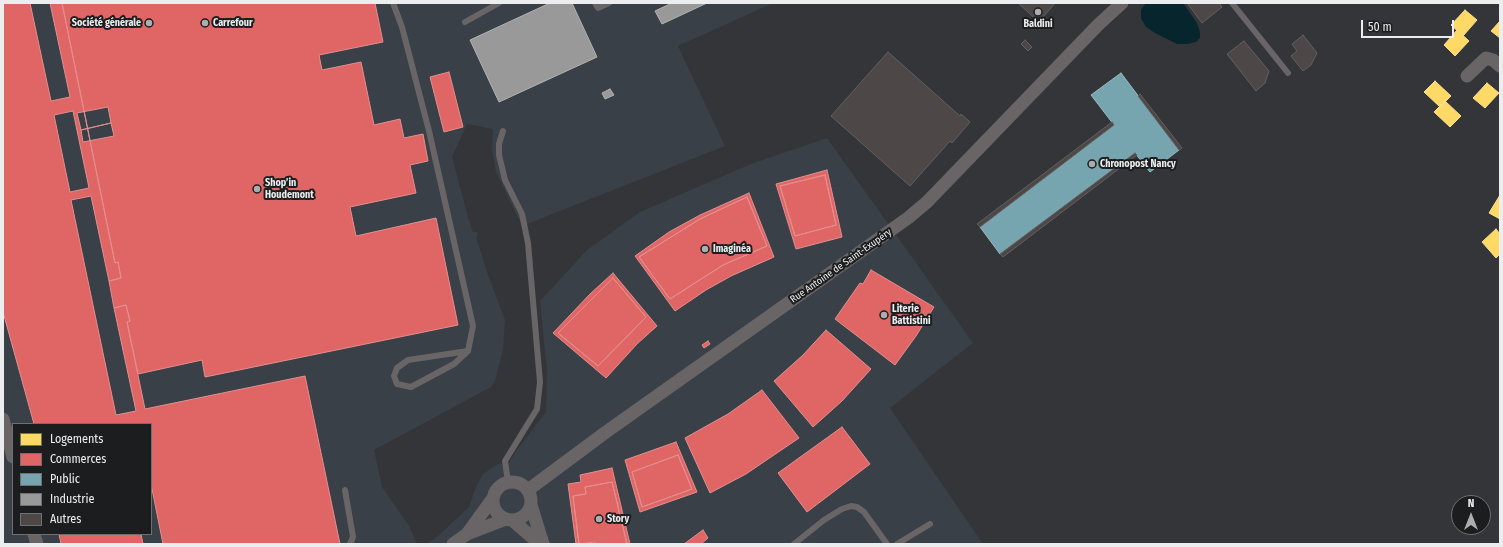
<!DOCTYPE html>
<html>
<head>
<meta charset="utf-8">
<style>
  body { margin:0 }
  #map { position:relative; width:1503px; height:547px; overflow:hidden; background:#333538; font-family:"Fira Sans Condensed",sans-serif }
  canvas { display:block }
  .frame { position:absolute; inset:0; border:4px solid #ebedef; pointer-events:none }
  .legend { position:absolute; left:12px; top:423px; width:140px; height:112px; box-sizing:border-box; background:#1b1d1e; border:1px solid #6e7072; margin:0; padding:5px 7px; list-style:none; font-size:12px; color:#ebedef }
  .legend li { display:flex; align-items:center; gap:8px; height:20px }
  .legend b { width:20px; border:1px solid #6e7072 }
  .north { position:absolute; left:1451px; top:495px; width:40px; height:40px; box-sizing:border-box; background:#1b1d1e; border:1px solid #6e7072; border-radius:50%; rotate:0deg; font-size:11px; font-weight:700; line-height:16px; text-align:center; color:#ebedef }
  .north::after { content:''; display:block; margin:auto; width:14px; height:18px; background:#abadaf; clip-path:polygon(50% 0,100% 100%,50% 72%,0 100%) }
  .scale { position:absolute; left:1361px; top:20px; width:93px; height:18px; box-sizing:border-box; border:2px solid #ebedef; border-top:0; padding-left:5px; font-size:12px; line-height:14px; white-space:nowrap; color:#ebedef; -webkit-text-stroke:3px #1b1d1e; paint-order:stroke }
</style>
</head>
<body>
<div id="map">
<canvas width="1503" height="547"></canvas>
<div class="frame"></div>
<ul class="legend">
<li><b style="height:11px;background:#ffd966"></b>Logements</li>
<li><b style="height:11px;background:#e06666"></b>Commerces</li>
<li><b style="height:11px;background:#76a5af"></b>Public</li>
<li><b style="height:11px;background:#999"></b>Industrie</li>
<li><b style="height:11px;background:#4d4847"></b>Autres</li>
</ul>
<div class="north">N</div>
<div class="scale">50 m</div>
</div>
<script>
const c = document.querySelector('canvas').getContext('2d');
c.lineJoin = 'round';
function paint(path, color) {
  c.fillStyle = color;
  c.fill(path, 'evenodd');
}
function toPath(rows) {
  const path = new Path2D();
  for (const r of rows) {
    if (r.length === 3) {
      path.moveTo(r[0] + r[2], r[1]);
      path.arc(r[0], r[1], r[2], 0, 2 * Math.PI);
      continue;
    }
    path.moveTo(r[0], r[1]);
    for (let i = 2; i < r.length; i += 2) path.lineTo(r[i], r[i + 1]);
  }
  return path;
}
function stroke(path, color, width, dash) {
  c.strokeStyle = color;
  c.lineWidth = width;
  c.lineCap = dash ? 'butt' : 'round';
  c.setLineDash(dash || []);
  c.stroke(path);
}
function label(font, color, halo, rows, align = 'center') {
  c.font = font + ' "Fira Sans Condensed",sans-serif';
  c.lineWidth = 4;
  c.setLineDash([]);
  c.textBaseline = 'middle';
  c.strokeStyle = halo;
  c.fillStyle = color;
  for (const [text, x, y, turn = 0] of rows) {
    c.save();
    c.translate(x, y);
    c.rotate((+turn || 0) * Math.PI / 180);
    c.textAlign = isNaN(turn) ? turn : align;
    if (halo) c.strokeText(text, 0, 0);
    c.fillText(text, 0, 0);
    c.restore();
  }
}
paint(toPath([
  [3,3,773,3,678,46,725,146,522,226,496,172,492,148,493,129,467,124,452,157,468,217,473,232,477,232,478,236,476,237,488,275,505,320,503,350,495,381,491,387,374,450,382,487,409,526,417,544,3,544],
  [13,424,151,424,151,534,13,534],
  [827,138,973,343,890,408,983,544,427,544,438,536,469,507,476,487,483,474,498,464,509,463,516,451,546,412,547,371,540,301,587,250,640,212,751,164]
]), '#3a4047');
paint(toPath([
  [1146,3,1183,3,1197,23,1200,32,1200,38,1196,42,1187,44,1177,44,1155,33,1146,27,1141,18,1141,10]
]), '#07252c');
const homes = toPath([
  [1465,10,1477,20,1463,36,1451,25,1465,10],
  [1500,21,1500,38,1491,31,1500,21],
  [1457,30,1469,41,1455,56,1444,45,1457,30],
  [1435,81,1451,96,1440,107,1424,92,1435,81],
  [1487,83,1499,93,1485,108,1473,98,1487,83],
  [1445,101,1461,116,1450,127,1434,112,1445,101],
  [1500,195,1500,219,1489,213,1500,195],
  [1496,229,1500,234,1500,254,1496,258,1482,242,1496,229]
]);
paint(homes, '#ffd966');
stroke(homes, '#f9df8f', 1);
const shops = toPath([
  [3,3,30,3,51,101,70,97,50,3,62,3,115,263,118,262,121,278,109,281,91,196,71,200,116,415,136,411,114,308,126,305,130,321,127,322,145,409,305,376,340,544,163,544,151,484,151,424,34,424,3,312,3,3],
  [73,111,89,188,70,192,54,115,73,111],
  [62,3,375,3,383,42,319,55,322,70,361,62,374,125,400,119,404,138,423,134,428,161,410,165,416,193,350,207,356,236,436,218,458,325,205,377,202,360,138,374,127,322,130,321,126,305,114,308,109,281,121,278,118,262,115,263,62,3],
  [449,72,463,127,444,132,430,77,449,72],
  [108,107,111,123,81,130,77,113,108,107],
  [111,123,114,136,83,142,81,130,111,123],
  [827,170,842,237,796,249,776,184,827,170],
  [825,175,836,225,795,236,780,186,825,175],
  [825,175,836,225,795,236,780,186,825,175],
  [749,193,774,257,731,276,706,290,675,311,635,256,669,232,700,215,749,193],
  [747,197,767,246,723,265,670,299,639,257,700,219,747,197],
  [747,197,767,246,723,265,670,299,639,257,700,219,747,197],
  [871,270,934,307,916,336,895,365,835,319,860,283,863,284,871,270],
  [613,273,657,326,637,344,606,378,553,333,590,294,613,273],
  [613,278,646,317,598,366,558,333,613,278],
  [613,278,646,317,598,366,558,333,613,278],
  [826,330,871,369,842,401,813,427,774,381,803,355,826,330],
  [708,341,710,344,704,348,702,345,708,341],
  [762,390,799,438,746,474,710,493,685,438,728,414,762,390],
  [842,427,870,464,807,512,778,473,842,427],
  [676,442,697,492,640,512,625,460,676,442],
  [678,455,692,489,642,507,632,472,678,455],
  [678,455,692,489,642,507,632,472,678,455],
  [612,468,630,544,627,544,612,482,585,487,586,494,573,496,579,544,576,544,568,484,581,482,580,475,612,468],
  [612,482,627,544,595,544,595,542,579,544,573,496,586,494,585,487,612,482],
  [703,530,708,538,701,544,684,544,703,530],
  [59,534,141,534,143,544,61,544,59,534]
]);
paint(shops, '#e06666');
stroke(shops, '#e38e8f', 1);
const public = toPath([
  [1121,73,1179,150,1150,172,1135,153,1000,254,980,227,1114,125,1091,95,1121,73]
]);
paint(public, '#76a5af');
stroke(public, '#99bbc2', 1);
const industry = toPath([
  [550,3,572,3,597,57,499,102,470,40,550,3],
  [672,3,707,3,662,24,655,11,672,3],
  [610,89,614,95,605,99,602,93,610,89]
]);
paint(industry, '#999');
stroke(industry, '#b2b2b3', 1);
const building = toPath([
  [1018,3,1055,3,1039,22,1018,3],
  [1187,3,1219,3,1222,7,1202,23,1187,3],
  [1303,35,1317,53,1311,65,1303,71,1291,56,1297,51,1292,44,1303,35],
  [1025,40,1032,47,1028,51,1021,44,1025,40],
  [1244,41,1269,71,1265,83,1256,91,1227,54,1244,41],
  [888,52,960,116,961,114,970,122,952,143,950,141,910,186,831,116,888,52],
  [1140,94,1182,148,1179,150,1138,96,1140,94],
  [1112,122,1114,125,980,227,977,224,1112,122],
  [1135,153,1137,155,1003,257,1000,254,1135,153]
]);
paint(building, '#4d4847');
stroke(building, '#616061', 1);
stroke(toPath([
  [393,3,402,27,429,131,473,326,468,351,454,364,411,387,397,384,394,376,397,368,408,360,468,351],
  [595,3,598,8,609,3],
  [1232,3,1288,73],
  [465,22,499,3],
  [503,131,499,144,499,155,505,180,522,214,528,243,540,382,537,409,505,461,508,482],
  [345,490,353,537,350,544],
  [794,544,824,520,842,509,851,506,857,507,864,512,887,544],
  [897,544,930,524]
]), '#696566', 6);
stroke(toPath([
  [1467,76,1486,58,1493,60,1500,66],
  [3,419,13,457],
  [512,501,19],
  [528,490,606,432,908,218,927,202,1098,25,1122,3],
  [531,505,543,544],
  [512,520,540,544],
  [34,534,37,544],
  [467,534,506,519],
  [453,544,467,534,493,498]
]), '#696566', 13);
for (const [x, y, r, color] of [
  [1038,12,4,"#abadaf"],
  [149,23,4,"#abadaf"],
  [205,23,4,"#abadaf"],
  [1092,164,4,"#abadaf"],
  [257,189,4,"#abadaf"],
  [705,249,4,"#abadaf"],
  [884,315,4,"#abadaf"],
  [599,519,4,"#abadaf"]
]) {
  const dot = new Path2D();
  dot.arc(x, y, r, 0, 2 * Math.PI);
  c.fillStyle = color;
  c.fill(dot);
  stroke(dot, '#1b1d1e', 1.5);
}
label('bold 10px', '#ebedef', '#1b1d1e', [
  ["Société générale",141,23,"right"],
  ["Carrefour",213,23],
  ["Baldini",1038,24,"center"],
  ["Chronopost Nancy",1100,164],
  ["Shop’in",265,183],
  ["Houdemont",265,195],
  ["Imaginéa",713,249],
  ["Literie",892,309],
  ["Battistini",892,321],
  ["Story",607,519]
], 'left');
label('10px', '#ebedef', '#1b1d1e', [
  ["Rue Antoine de Saint-Exupéry",841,266,-35]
]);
</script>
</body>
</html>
